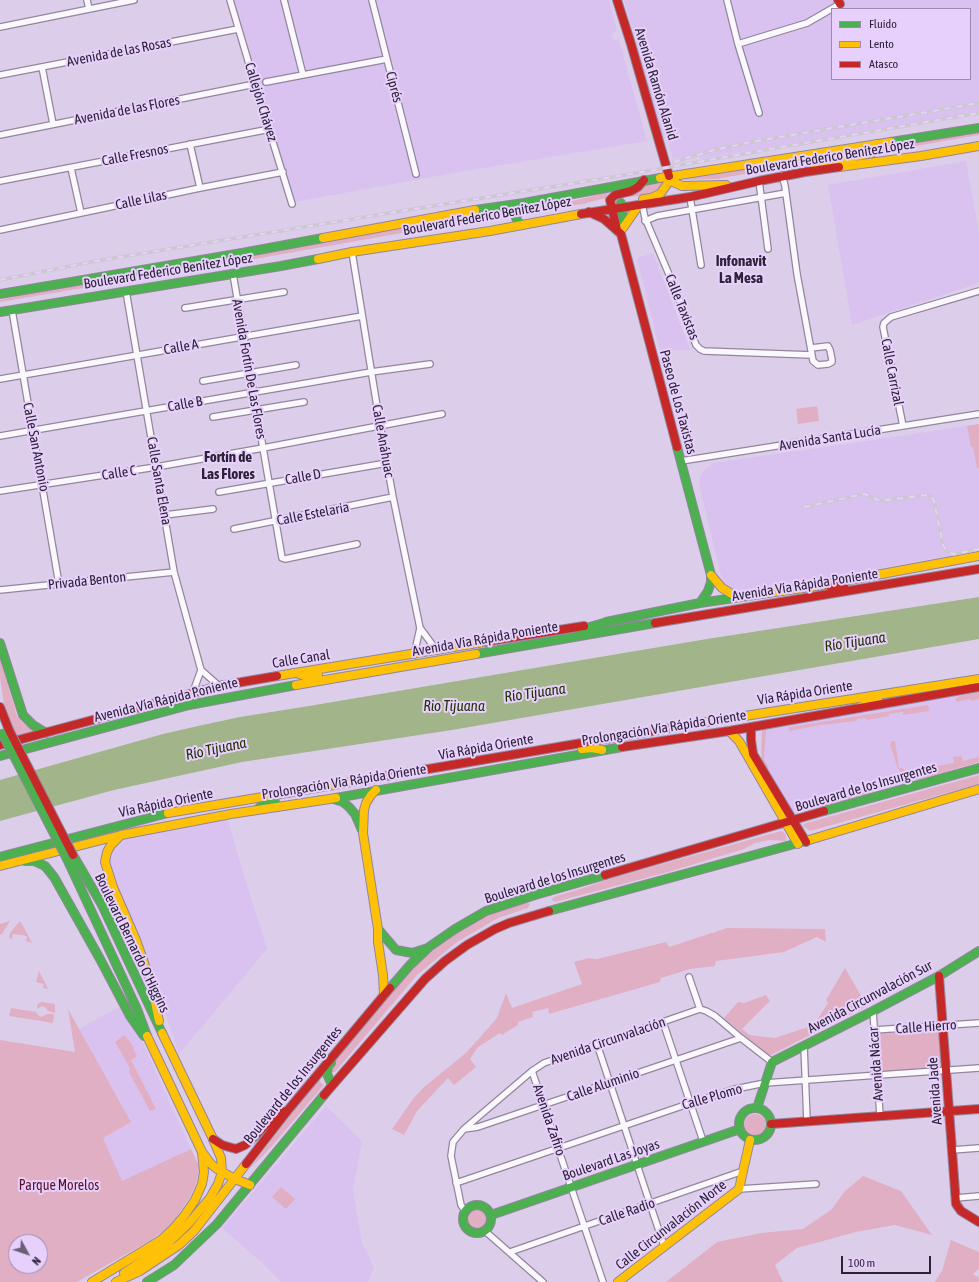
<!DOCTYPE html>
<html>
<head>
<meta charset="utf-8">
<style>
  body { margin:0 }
  #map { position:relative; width:979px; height:1282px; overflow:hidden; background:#dcceea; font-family:"Asap Condensed",sans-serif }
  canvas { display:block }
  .legend { position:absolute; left:831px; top:8px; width:140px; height:72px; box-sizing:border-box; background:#e7d0fc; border:1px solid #9d8bad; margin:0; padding:5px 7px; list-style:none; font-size:12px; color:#2d2337 }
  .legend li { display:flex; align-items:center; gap:8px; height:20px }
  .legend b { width:20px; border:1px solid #9d8bad }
  .north { position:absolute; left:8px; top:1234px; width:40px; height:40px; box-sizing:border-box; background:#e7d0fc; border:1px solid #9d8bad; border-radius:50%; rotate:130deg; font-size:11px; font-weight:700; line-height:16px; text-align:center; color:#2d2337 }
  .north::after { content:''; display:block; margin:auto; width:14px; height:18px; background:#6a5f76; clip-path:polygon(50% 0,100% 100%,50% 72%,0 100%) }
  .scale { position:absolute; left:841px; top:1256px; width:90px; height:18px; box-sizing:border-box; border:2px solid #2d2337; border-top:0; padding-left:5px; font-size:12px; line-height:14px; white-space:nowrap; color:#2d2337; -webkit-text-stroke:3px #e7d0fc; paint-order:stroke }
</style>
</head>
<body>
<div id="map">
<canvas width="979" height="1282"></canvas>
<ul class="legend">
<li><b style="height:5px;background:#4caf50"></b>Fluido</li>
<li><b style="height:5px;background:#ffc107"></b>Lento</li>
<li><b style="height:5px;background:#c62828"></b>Atasco</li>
</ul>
<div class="north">N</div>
<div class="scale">100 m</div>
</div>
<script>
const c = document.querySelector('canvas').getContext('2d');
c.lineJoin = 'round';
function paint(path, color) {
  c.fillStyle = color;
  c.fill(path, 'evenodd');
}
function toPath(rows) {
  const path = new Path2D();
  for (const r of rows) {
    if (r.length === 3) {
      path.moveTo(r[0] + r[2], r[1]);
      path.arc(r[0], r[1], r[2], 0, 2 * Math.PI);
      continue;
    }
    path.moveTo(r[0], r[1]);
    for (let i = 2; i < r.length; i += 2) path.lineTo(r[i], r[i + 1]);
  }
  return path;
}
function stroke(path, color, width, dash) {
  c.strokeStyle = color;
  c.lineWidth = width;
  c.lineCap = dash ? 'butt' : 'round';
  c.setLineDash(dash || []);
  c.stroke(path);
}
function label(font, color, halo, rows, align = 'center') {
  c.font = font + ' "Asap Condensed",sans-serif';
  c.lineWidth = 4;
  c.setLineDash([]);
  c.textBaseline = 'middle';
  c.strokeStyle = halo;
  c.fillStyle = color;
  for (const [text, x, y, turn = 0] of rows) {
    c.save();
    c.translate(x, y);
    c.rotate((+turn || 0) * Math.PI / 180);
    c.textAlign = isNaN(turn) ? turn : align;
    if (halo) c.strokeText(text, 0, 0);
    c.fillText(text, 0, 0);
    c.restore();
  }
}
paint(toPath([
  [233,0,609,0,616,27,616,31,612,35,614,41,619,40,647,141,459,172,295,202],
  [624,0,979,0,979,112,700,159,698,154,673,159,667,137,663,138],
  [832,9,970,9,970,79,832,79],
  [966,161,979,232,979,283,852,325,828,185],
  [653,253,690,350,660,350,637,258],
  [979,424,979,550,741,594,733,593,727,588,722,580,699,484,700,477,705,469,713,463,853,443],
  [979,692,979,762,806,811,797,811,790,809,761,763,762,729],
  [226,813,242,869,267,949,179,1054,151,972,106,862,110,847,128,835],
  [119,1007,142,1041,191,1149,122,1182,102,1137,131,1122,79,1029],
  [326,1106,362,1141,353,1190,362,1243,374,1268,368,1282,281,1282,259,1260,222,1228]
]), '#d9c2f0');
paint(toPath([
  [979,131,979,135,876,153,883,147],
  [872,148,817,161,804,161,783,167,717,179,682,180],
  [662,183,663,183,663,187,650,195,615,198,644,186],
  [612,191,607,194,606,198,583,204,523,212,521,211,524,210,561,204],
  [483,214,477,217,444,222,436,226,430,228,249,260,0,302,0,300,41,290],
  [817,406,819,421,798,424,796,409],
  [979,424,979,468,977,468,973,447,971,447,967,426],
  [0,658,17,716,22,722,34,731,18,736,15,734,4,704,0,678],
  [979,692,979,699,971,701,970,699,956,702,956,698,959,696],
  [928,705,930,711,903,715,903,712,889,714,889,716,867,720,866,718,857,719,857,721,821,725,789,731,789,727],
  [766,728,764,759,769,768,766,770,761,763,762,729],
  [892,741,895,741,899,768,903,768,905,772,954,763,953,757,961,756,963,761,979,757,979,762,917,780,901,774,897,766,890,744],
  [979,775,979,784,810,831,803,826,803,824],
  [869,782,871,793,820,807,818,797,827,794,829,799,864,789,863,784],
  [781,831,783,832,786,835,786,841,770,840,755,843,744,849,668,872,555,902,552,900,552,899,556,896,577,890,616,877],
  [526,902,530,904,528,908,498,918,457,942,417,975,335,1072,332,1072,330,1069,341,1053,356,1036,366,1023,408,972,435,948,452,935,487,915],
  [10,921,2,934,0,935,0,924],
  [19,922,21,922,32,943,26,941,27,936,13,934,12,939,9,938,10,933],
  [727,928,825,929,826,942,817,937,784,952,716,961,715,966,690,969,661,978,660,982,549,1014,548,1008,532,1012,533,1017,518,1022,518,1025,502,1035,500,1033,478,1047,470,1059,476,1067,454,1085,448,1078,417,1111,404,1135,392,1129,413,1099,424,1087,466,1053,497,1018,506,993,512,1008,582,984,574,962,589,958,597,959,666,942,669,947],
  [845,968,867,1006,769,1056,724,1018,738,1002,744,1003,766,995,770,1001,742,1029,750,1035,775,1038,814,1025,828,1003,826,1000],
  [39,971,48,989,43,988,44,984,36,982],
  [41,1002,55,1004,55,1013,48,1011,46,1008,42,1006,37,1009,38,1003,40,1003],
  [11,1008,36,1012,38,1015,41,1017,47,1014,54,1014,53,1023,9,1016],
  [68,1009,131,1122,103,1138,122,1181,191,1149,199,1166,198,1176,195,1186,190,1197,178,1215,167,1228,151,1240,77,1282,0,1282,0,1040,75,1052],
  [16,1242,40,1242,40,1266,16,1266],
  [940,1030,940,1067,880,1072,876,1034],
  [124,1035,131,1043,137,1056,131,1060,156,1109,150,1111,129,1072,130,1068,115,1042],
  [319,1077,321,1083,324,1085,272,1146,262,1157,250,1168],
  [755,1125,11],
  [863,1176,901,1191,932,1235,895,1225,856,1232,797,1248,775,1265,783,1282,666,1282,717,1242,761,1233,803,1229,832,1209,844,1192],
  [281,1187,295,1199,286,1209,272,1197],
  [477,1219,11],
  [951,1240,979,1252,979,1269,973,1274,979,1278,979,1282,935,1282,942,1271]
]), '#e1afc3');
paint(toPath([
  [979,597,979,639,452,730,242,762,114,790,0,821,0,780,163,734,198,726,240,717,309,706,707,639]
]), '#a2b489');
const street = toPath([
  [87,0,89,9],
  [230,0,255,84,292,204],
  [284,0,303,75],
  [372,0,416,174],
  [727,0,738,44,759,113],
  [0,27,134,0],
  [738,44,807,23,840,4],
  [42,67,53,124],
  [0,75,238,29],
  [266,82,387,59],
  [0,135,255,84],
  [190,144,200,188],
  [71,168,81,213],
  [782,175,785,186,797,274,813,361,818,365,828,364,832,362,832,360,830,350,828,346,811,348],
  [0,181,270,129],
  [759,181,768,249],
  [690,197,701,265],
  [642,204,645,218,676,291,696,345,700,349,704,351,812,355],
  [645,221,657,216,786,193],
  [0,230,200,188,283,172],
  [352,252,380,425,393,497,420,628,414,655],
  [233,274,282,558,285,559,357,544],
  [126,291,174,572,201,670,219,686],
  [185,308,284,292],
  [12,310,59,584],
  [0,379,362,316],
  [203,381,296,365],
  [213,417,304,402],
  [903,426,883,327,884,323,891,317,979,291],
  [0,436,371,372,430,364],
  [681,461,979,414],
  [0,491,156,467,263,448,442,414],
  [219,492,387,463],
  [165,515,213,509],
  [234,529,393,497],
  [0,590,174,572],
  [420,628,437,651],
  [193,692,201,670],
  [689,977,700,1009],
  [873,1011,880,1116],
  [663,1022,703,1141],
  [874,1030,979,1023],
  [597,1044,664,1246],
  [804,1046,807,1121],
  [532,1071,603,1282],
  [464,1129,478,1127,741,1038],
  [952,1150,979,1148],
  [456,1183,691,1103,735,1089,765,1083,979,1068],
  [739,1189,816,1184],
  [956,1198,979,1196],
  [465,1211,461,1205,451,1156,453,1142,464,1129,532,1071,544,1063,700,1009,706,1011,715,1016,741,1038,772,1062],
  [485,1231,543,1282],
  [510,1252,743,1171]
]);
const fast = toPath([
  [891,142,979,128],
  [621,203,624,225],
  [475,210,524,203,660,178],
  [522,225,518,222,516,218,519,208,524,203],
  [0,294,242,253,323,238],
  [0,312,281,266,318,259],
  [677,447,711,575,711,582,708,591,700,603],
  [606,622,700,603,768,593],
  [579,630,611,621],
  [0,643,23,715,33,725,46,733],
  [476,654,655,623],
  [0,756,189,705,296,685],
  [336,798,622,747],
  [334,799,343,802,349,807,355,814,362,830],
  [258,809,262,805,275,802],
  [824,811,979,768],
  [73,855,102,905,162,1033],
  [0,857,168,813],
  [67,859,137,1009,147,1036],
  [25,861,34,861,45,866,54,877,100,959,130,1016,144,1036],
  [549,911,809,840],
  [378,929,396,950,412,953,428,948],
  [390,988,410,965,429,947,455,929,486,911,535,895,605,875],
  [331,1063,328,1066,327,1074,332,1085],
  [755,1124,16],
  [757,1108,772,1062,873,1011,939,976,979,951],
  [477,1219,14],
  [491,1215,740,1129],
  [147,1282,174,1265,217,1224,324,1095]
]);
const slow = toPath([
  [815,166,828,162,872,153,877,148,876,144],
  [839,167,921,156,979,146],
  [669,176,673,182,682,186,726,185],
  [660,178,891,142],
  [643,199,651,198,660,194,668,183,669,176],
  [623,228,639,205],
  [323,238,475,210],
  [318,259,352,252,490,231,581,214],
  [711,575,722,588,737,597],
  [768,593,817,586,979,556],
  [297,673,305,676,318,675],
  [277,676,484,642],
  [296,685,476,654],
  [858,708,868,703,878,701],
  [688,725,979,679],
  [729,731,739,741,798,844],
  [582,749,592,748,602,750],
  [376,790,371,795,366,803,364,810,363,833,378,929,378,942,383,975,384,995],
  [168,813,381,777],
  [121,835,111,845,107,852,105,862,113,887,136,940,151,983,159,1021],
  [809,840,979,789],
  [0,866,121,835,231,814,336,798],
  [162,1033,213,1139,221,1158,222,1172],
  [147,1036,202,1152,211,1164,217,1169,235,1179,250,1185],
  [124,1273,166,1245,189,1223,210,1198,218,1184,222,1172],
  [92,1282,161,1240,172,1230,184,1216,195,1200,202,1184,204,1172,202,1152],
  [116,1282,140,1271,179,1245,194,1231,246,1164],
  [618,1282,739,1189,750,1140]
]);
const jam = toPath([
  [617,0,631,44,669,176],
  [838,0,840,4],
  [589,212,604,219,621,234,677,447],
  [581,214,690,197,759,181,805,172,839,167],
  [617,230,610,200,615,195,631,191,638,187,644,180],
  [825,584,830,586,844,585],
  [655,623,979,569],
  [484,642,584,626],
  [0,707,9,730],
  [751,727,751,740,753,754,806,842],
  [0,745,219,686,277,676],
  [622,747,729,731,979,687],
  [381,777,688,725],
  [605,875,824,811],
  [939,976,956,1204,961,1211,979,1222],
  [324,1095,425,979,445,961,467,945,495,929,509,923,549,911],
  [771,1124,979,1109],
  [213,1139,222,1145,236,1149,245,1145,251,1140,275,1116,286,1111],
  [246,1164,288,1110,390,988]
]);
stroke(street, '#92869c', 8);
stroke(fast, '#92869c', 10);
stroke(slow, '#92869c', 10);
stroke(jam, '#92869c', 10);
stroke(street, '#faf8fc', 5.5);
stroke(fast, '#4caf50', 8);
stroke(slow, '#ffc107', 8);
stroke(jam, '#c62828', 8);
const rail = toPath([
  [674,162,714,150,751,142,979,103],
  [0,280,96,261,457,202,625,175,782,147,979,113],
  [804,507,864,494,867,495,880,501,927,495,932,497,934,501,943,545,946,550,950,553,954,554,979,549]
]);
stroke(rail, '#ccc7d0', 3.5);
stroke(rail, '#e7d0fc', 2, [6]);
const fastBridge = toPath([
  [2,733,67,859]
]);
const jamBridge = toPath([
  [9,730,73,855]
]);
stroke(fastBridge, '#92869c', 10, []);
stroke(jamBridge, '#92869c', 10, []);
stroke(fastBridge, '#4caf50', 8);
stroke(jamBridge, '#c62828', 8);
label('14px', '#2d2337', '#e7d0fc', [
  ["Avenida de las Rosas",119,52,-11],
  ["Avenida Ramón Alanid",656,84,73],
  ["Ciprés",394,87,75],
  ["Callejón Chávez",261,102,73],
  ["Avenida de las Flores",127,110,-11],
  ["Calle Fresnos",135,155,-11],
  ["Boulevard Federico Benítez López",830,157,-9],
  ["Calle Lilas",141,200,-12],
  ["Boulevard Federico Benítez López",487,216,-10],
  ["Boulevard Federico Benítez López",168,271,-9],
  ["Calle Taxistas",682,307,68],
  ["Calle A",181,347,-10],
  ["Avenida Fortín De Las Flores",249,369,80],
  ["Calle Carrizal",892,372,79],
  ["Paseo de Los Taxistas",678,402,75],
  ["Calle B",185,404,-10],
  ["Avenida Santa Lucía",830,438,-9],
  ["Calle Anáhuac",383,441,80],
  ["Calle San Antonio",36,447,79],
  ["Calle C",119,473,-9],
  ["Calle D",303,477,-10],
  ["Calle Santa Elena",159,481,80],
  ["Calle Estelaria",313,514,-11],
  ["Privada Benton",87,581,-6],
  ["Avenida Vía Rápida Poniente",805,585,-9],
  ["Avenida Vía Rápida Poniente",485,639,-10],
  ["Calle Canal",301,659,-9],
  ["Vía Rápida Oriente",805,693,-9],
  ["Avenida Vía Rápida Poniente",166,700,-14],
  ["Prolongación Vía Rápida Oriente",664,728,-9],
  ["Vía Rápida Oriente",486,747,-10],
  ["Prolongación Vía Rápida Oriente",344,782,-9],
  ["Boulevard de los Insurgentes",866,787,-16],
  ["Vía Rápida Oriente",166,803,-12],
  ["Boulevard de los Insurgentes",555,878,-17],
  ["Boulevard Bernardo O'Higgins",132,943,64],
  ["Avenida Circunvalación Sur",870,997,-28],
  ["Calle Hierro",926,1027,-4],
  ["Avenida Circunvalación",608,1041,-19],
  ["Avenida Nácar",876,1064,-94],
  ["Boulevard de los Insurgentes",293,1085,-51],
  ["Calle Aluminio",603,1085,-19],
  ["Avenida Jade",935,1091,-94],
  ["Calle Plomo",712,1097,-16],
  ["Avenida Zafiro",549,1120,71],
  ["Boulevard Las Joyas",611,1160,-19],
  ["Calle Radio",627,1212,-19],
  ["Calle Circunvalación Norte",671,1225,-38]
]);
label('14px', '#5b1027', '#e7d0fc', [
  ["Parque Morelos",59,1186]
]);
label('bold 15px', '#2d2337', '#e7d0fc', [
  ["Infonavit",741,261],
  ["La Mesa",741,278],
  ["Fortín de",228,457],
  ["Las Flores",228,474]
]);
label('italic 15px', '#203300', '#e7d0fc', [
  ["Río Tijuana",855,642,-9],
  ["Río Tijuana",535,693,-8],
  ["Rio Tijuana",454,706],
  ["Río Tijuana",216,749,-12]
]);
</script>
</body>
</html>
